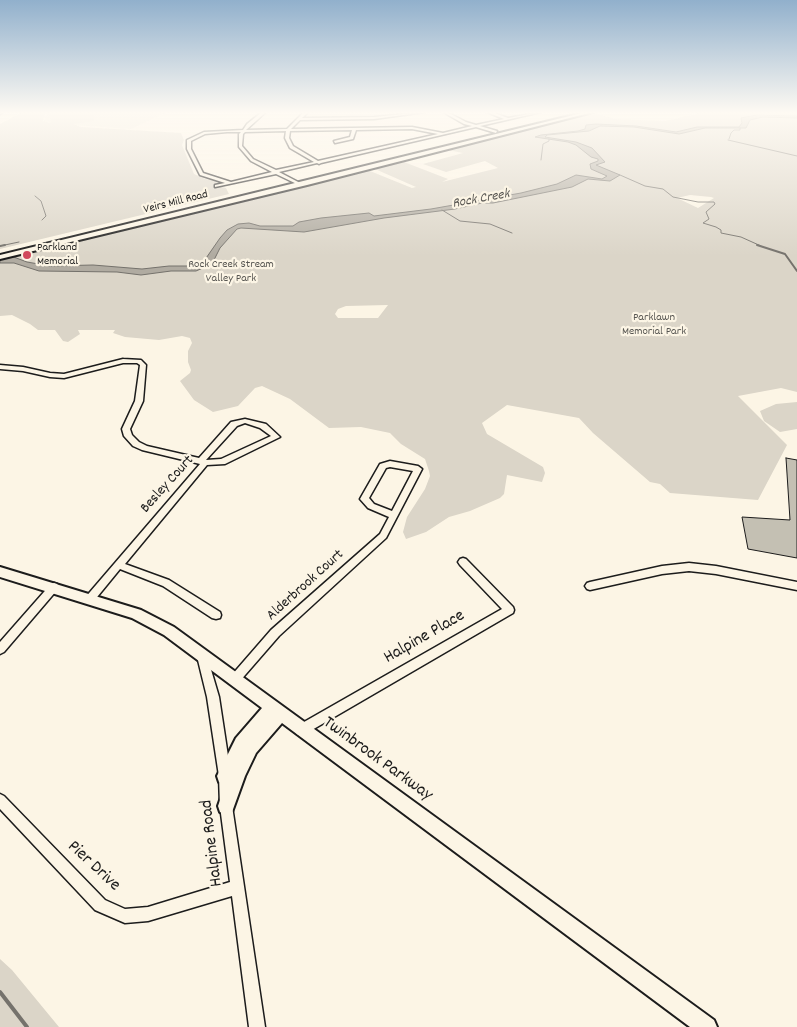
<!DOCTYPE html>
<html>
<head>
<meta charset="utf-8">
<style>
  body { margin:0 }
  canvas { display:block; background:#fcf5e5 }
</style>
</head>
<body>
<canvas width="797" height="1027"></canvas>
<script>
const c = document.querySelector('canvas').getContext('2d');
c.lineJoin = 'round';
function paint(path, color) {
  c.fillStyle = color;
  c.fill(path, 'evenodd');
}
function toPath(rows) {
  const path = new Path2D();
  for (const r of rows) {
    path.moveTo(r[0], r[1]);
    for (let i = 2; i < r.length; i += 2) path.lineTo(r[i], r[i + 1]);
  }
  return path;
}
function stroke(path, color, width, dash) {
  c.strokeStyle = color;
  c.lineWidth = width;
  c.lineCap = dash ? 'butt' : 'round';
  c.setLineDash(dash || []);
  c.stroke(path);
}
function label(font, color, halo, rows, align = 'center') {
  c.font = font + ' Dekko,sans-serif';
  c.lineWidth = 4.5;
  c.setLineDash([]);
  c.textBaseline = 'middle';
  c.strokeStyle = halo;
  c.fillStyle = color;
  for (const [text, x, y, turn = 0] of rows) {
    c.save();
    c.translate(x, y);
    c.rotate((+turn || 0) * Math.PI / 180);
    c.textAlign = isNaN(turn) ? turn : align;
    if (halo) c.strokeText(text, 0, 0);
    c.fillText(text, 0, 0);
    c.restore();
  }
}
paint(toPath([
  [47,112,174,112,165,113,131,129,58,124,44,121]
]), '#ebe5d6');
paint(toPath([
  [23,112,46,112,43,121,51,123,49,112,93,112,94,121,73,124,81,127,181,133,184,140,182,145,194,174,205,179,224,182,214,185,226,188,229,194,0,249,0,124],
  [706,112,797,112,797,392,781,388,738,396,787,445,758,500,670,493,660,484,650,482,593,433,579,418,507,405,482,423,487,434,543,467,545,473,542,482,507,475,504,494,500,498,470,511,449,517,426,532,406,539,403,532,407,517,425,489,430,476,429,471,425,459,401,444,390,433,361,427,329,428,290,399,262,386,255,388,238,406,213,412,194,400,180,381,190,373,191,370,188,362,188,351,192,343,190,338,182,336,159,340,125,337,113,333,115,330,78,330,80,334,68,342,63,341,55,330,38,330,30,324,12,315,0,316,0,262,15,258,12,257,21,255,20,253,365,169,412,188,416,187,375,169,404,162,448,179,442,182,498,168,485,161,446,172,423,164,463,153,448,150,458,149,453,147,593,113,616,119,665,121],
  [690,195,711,197,714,198,698,208,677,198],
  [388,305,378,318,338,318,335,314,338,309,346,306],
  [797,402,797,429,780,432,764,421,760,411,776,404],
  [0,959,12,970,59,1027,0,1027]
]), '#dbd5c8');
const water = toPath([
  [757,115,797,116,797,118,763,117,750,120,746,128,705,128,679,134,634,127,600,126,589,131,547,135,545,137,576,142,592,148,605,162,596,165,620,175,610,181,588,179,572,187,493,203,482,203,455,209,384,218,304,232,241,228,237,229,220,248,212,264,196,271,171,271,141,275,117,272,39,271,14,263,0,263,0,259,11,256,27,262,50,266,93,265,142,269,169,266,194,266,202,264,220,238,227,230,238,224,249,223,260,226,293,226,299,222,321,218,369,213,374,216,431,209,521,193,557,184,576,175,602,179,607,176,591,169,590,164,598,161,598,159,591,157,576,145,568,142,535,137,541,135,578,131,585,129,586,125,596,124,636,126,676,132,697,127,739,127,742,123,741,118,757,115]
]);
paint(water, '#b0aba1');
stroke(water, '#75726c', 1);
stroke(toPath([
  [729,139,731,133,734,130,740,130,740,128],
  [728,140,797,156],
  [541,160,543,144,549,141,549,139],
  [620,175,645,186,663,189,673,197,698,202,714,202,715,204,706,212,709,219,703,223,716,227,721,230,721,233,741,237,761,246],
  [35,196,41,201,46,216,42,220],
  [442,210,460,221,490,224,512,233],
  [0,246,19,242]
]), '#75726c', 1);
stroke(toPath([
  [757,245,785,254,797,271],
  [0,246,5,245]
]), '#75726c', 2);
stroke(toPath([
  [0,992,27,1027]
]), '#75726c', 4);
const building = toPath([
  [786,458,797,460,797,558,748,549,742,517,790,520,786,458]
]);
paint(building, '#c4c0b3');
stroke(building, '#1c1c1c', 1);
const minor = toPath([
  [0,112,3,112,0,114,0,112],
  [262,112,266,112,246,130,287,129,304,112,308,112,302,118,374,117,425,112,374,119,300,120,291,129,412,127,443,133,472,126,464,124,443,112,447,112,466,122,476,125,504,119,487,112,492,112,508,118,541,112,480,126,497,131,496,133,476,127,321,163,319,164,317,163,279,172,302,184,301,186,276,174,215,187,215,185,225,183,200,175,187,149,187,140,204,132,243,130,247,124,262,112],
  [412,129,438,134,318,161,293,146,289,138,290,131,352,130,350,137,334,141,335,143,353,139,356,130,412,129],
  [286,131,285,138,290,148,314,162,276,170,253,159,242,146,243,134,245,132,286,131],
  [227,132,241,132,239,134,239,147,251,161,272,172,231,182,203,173,191,149,191,141,205,134,227,132],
  [123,359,141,360,146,365,143,401,130,429,132,435,139,442,147,446,199,458,231,422,245,419,266,424,280,437,225,464,207,465,125,564,169,580,220,612,221,615,220,618,216,619,212,618,163,586,120,569,93,602,89,603,85,602,84,599,200,464,142,450,133,446,124,436,122,429,135,401,140,365,137,363,123,363,64,378,50,377,23,371,0,369,0,365,23,367,50,373,64,374,123,359],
  [245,423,260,428,271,436,221,459,206,460,237,426,245,423],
  [390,461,418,466,422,469,386,538,279,636,239,682,235,684,231,682,229,679,231,676,271,630,380,534,389,517,368,508,360,499,380,464,390,461],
  [390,467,413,471,392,511,374,504,369,498,386,468,390,467],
  [463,558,466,559,513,607,514,610,513,613,305,734,301,736,297,734,295,730,297,726,502,609,460,565,458,562,460,559,463,558],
  [689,563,716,566,797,582,797,590,716,574,689,571,662,574,590,590,587,589,585,586,587,583,590,582,662,566,689,563],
  [54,583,57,584,59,587,57,590,4,652,0,654,0,642,51,584,54,583],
  [202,651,206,653,207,656,219,697,231,776,232,806,265,1027,249,1027,232,896,148,921,125,923,95,910,0,809,0,794,4,796,105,900,125,909,148,907,230,882,220,806,219,776,207,697,197,656,198,653,202,651]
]);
const major = toPath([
  [586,112,593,112,307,185,0,259,0,255,586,112],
  [0,567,141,610,174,627,714,1020,717,1027,690,1027,282,723,256,753,245,776,232,812,226,814,220,812,218,806,226,783,219,782,217,776,236,738,262,708,164,635,132,618,0,577,0,567]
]);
stroke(minor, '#1c1c1c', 3);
stroke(major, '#1c1c1c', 4);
paint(minor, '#fcf5e5');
paint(major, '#fcf5e5');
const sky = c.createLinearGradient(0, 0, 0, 256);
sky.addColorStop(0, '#91b0cc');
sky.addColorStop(0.44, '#fefaf3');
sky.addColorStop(1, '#fefaf300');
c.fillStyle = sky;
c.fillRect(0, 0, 797, 256);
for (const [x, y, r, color] of [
  [27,255,5,"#d1495b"]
]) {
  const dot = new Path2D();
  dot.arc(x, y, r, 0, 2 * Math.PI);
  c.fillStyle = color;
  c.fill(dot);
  stroke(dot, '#fcf5e5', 2);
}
label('12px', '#1c1c1c', '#fcf5e5', [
  ["Veirs Mill Road",176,203,-14]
]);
label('12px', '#1c1c1c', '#fcf5e5', [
  ["Parkland",37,248],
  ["Memorial",37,262]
], 'left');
label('12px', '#555450', '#fcf5e5', [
  ["Rock Creek Stream",231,265],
  ["Valley Park",231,279],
  ["Parklawn",654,318],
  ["Memorial Park",654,332]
]);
label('italic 14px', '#575551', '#fcf5e5', [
  ["Rock Creek",481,200,-10]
]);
label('15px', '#1c1c1c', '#fcf5e5', [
  ["Besley Court",168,485,-48],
  ["Alderbrook Court",306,586,-42]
]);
label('18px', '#1c1c1c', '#fcf5e5', [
  ["Halpine Place",425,638,-30],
  ["Twinbrook Parkway",377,760,36],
  ["Halpine Road",213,843,-97],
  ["Pier Drive",93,867,43]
]);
</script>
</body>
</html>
